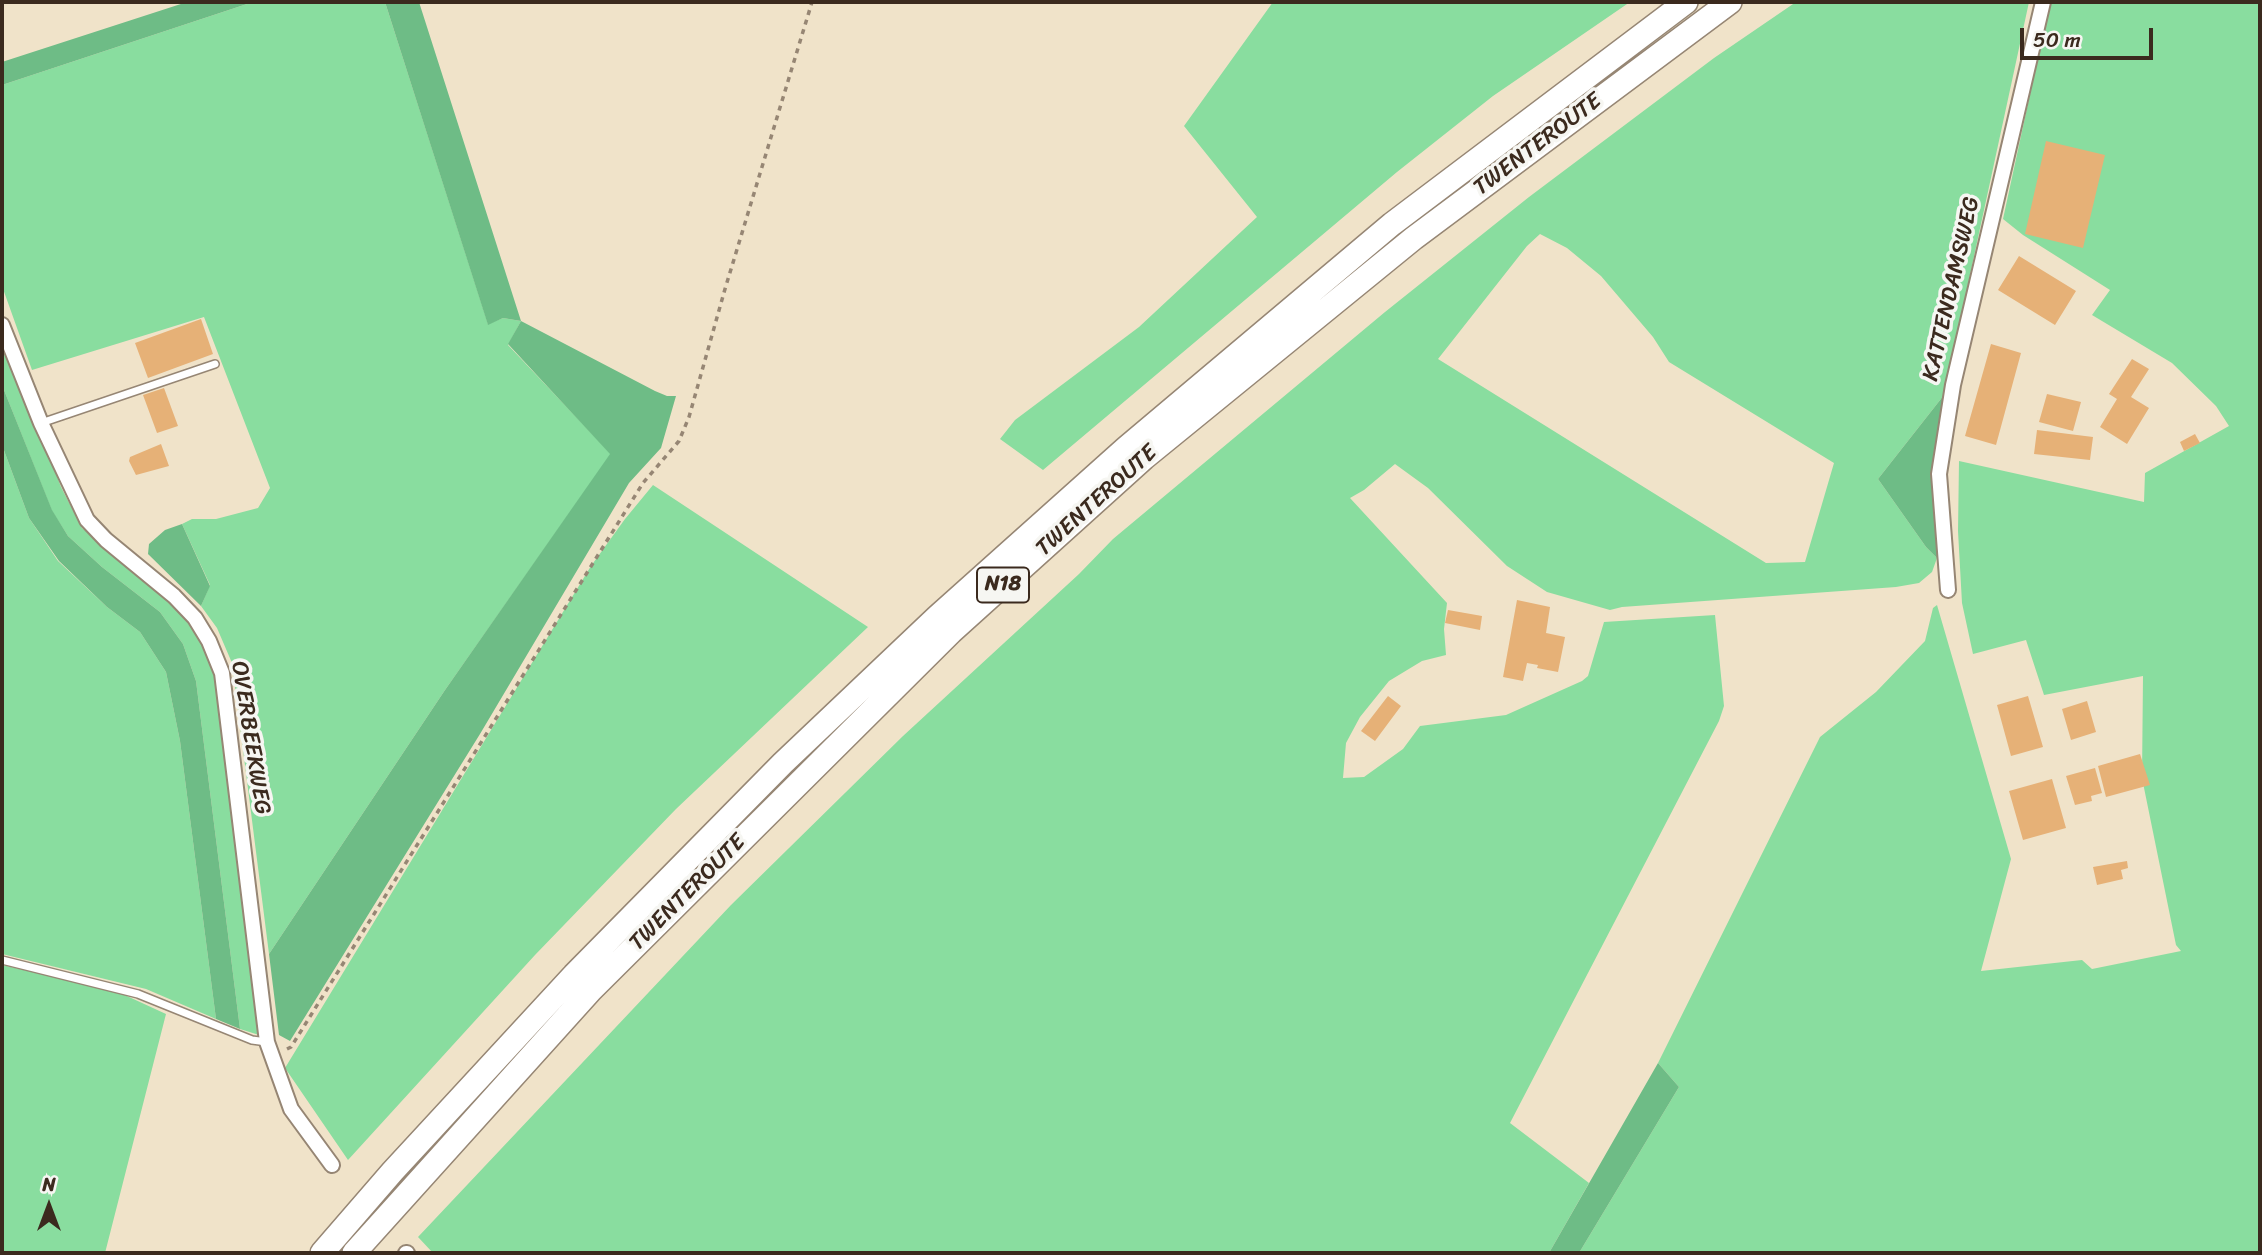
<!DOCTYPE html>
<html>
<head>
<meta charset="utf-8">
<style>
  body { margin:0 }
  #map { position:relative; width:2262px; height:1255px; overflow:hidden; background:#f0e3c9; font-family:Sriracha,sans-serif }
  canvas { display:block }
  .frame { position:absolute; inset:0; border:4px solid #3b2a1e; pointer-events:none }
  .north { position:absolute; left:14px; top:1171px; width:70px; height:70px; -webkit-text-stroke:5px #f6f6f2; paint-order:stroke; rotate:0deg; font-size:19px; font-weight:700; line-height:28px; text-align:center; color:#3b2a1e }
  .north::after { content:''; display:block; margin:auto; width:24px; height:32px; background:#3b2a1e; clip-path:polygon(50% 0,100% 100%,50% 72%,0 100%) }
  .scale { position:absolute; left:2020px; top:28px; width:133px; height:32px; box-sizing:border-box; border:4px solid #3b2a1e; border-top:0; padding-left:9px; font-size:21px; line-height:24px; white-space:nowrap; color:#3b2a1e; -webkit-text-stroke:5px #f6f6f2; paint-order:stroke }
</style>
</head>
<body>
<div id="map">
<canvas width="2262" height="1255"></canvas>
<div class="frame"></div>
<div class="north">N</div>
<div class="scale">50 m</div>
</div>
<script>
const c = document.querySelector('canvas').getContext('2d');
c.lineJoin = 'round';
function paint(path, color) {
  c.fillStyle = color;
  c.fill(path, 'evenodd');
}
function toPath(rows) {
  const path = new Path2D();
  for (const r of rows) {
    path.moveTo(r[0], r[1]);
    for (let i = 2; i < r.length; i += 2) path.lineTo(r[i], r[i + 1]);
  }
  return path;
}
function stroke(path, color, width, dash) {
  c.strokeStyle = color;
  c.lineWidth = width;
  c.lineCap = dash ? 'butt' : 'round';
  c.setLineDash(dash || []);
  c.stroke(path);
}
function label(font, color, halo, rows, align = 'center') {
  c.font = font + ' Sriracha,sans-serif';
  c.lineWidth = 7;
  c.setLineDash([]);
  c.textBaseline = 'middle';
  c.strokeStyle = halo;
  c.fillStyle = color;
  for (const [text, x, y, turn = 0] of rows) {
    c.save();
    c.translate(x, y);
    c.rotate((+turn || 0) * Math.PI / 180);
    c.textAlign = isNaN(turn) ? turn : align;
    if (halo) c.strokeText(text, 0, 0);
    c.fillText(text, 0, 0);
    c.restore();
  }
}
paint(toPath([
  [253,2,385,2,488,324,503,318,521,321,508,345,611,454,445,690,269,954,232,663,217,628,201,606,210,585,182,524,192,519,216,519,258,508,270,488,204,317,32,370,2,286,2,85],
  [1273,2,1630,2,1493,96,1397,172,1043,470,1000,439,1015,420,1139,327,1257,217,1184,126],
  [1796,2,2029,2,1944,395,1878,479,1926,547,1937,558,1932,572,1919,583,1896,587,1622,607,1610,610,1547,592,1507,566,1428,488,1395,464,1364,490,1350,498,1447,603,1444,629,1446,655,1422,661,1389,681,1360,717,1346,743,1343,778,1364,777,1403,749,1420,726,1506,715,1582,681,1588,676,1604,622,1715,615,1724,706,1719,721,1510,1123,1589,1183,1549,1253,433,1253,418,1237,731,905,903,736,1079,574,1113,539,1385,312,1529,197,1714,58],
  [1540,234,1567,248,1601,276,1653,337,1669,362,1834,463,1805,562,1766,563,1438,359,1527,246],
  [2050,2,2260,2,2260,1253,1579,1253,1679,1087,1658,1063,1820,737,1876,692,1925,641,1933,608,1937,605,2011,859,1981,971,2082,960,2092,969,2181,951,2176,945,2142,778,2143,676,2044,695,2026,640,1973,654,1962,603,1958,531,1959,461,2144,502,2145,473,2229,426,2216,406,2172,363,2092,315,2110,290,2023,235,2003,219],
  [2,329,61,487,82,528,149,579,199,631,213,657,259,1035,240,1029,196,681,183,644,160,612,102,567,68,536,52,511,2,385],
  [2,445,29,518,58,561,107,607,140,632,166,672,180,741,216,1019,146,989,2,954],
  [653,485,868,627,676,809,535,955,348,1160,285,1068,591,566,625,519],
  [2,965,116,991,166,1014,105,1253,2,1253]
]), '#89dd9f');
paint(toPath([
  [187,2,253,2,2,85,2,62],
  [385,2,419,2,521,321,655,391,667,396,676,396,661,448,629,483,480,734,290,1041,279,1035,269,954,445,690,610,454,508,344,521,321,503,318,488,325],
  [2,385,52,510,68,536,102,567,160,612,183,644,196,681,240,1029,216,1019,180,741,166,672,140,632,107,607,59,561,29,518,2,445],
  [1944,395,1937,498,1937,558,1926,547,1878,479],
  [182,524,210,586,201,606,148,554,149,544,165,530],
  [1658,1063,1679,1087,1579,1253,1549,1253]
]), '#6ebc86');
paint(toPath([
  [2046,141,2105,155,2083,248,2025,234],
  [2019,256,2076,291,2055,325,1998,290],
  [201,319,213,354,148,378,135,343],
  [1991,344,2021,353,1996,445,1965,436],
  [2132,359,2149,369,2131,397,2149,408,2127,444,2100,427,2117,399,2109,394],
  [164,388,178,426,157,433,143,395],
  [2047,394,2081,402,2073,431,2039,422],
  [2037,430,2093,437,2090,460,2034,454],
  [2195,434,2200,443,2184,451,2180,442],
  [161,444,169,466,136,475,129,461,130,457],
  [1517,600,1550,607,1546,633,1565,637,1558,672,1537,668,1538,665,1527,663,1523,681,1503,677],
  [1448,610,1482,616,1480,630,1445,623],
  [1388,696,1401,706,1375,741,1361,731],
  [2028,696,2043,747,2011,756,1997,705],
  [2087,701,2096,732,2071,740,2062,709],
  [2140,754,2150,785,2106,797,2098,766],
  [2095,768,2102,793,2091,796,2092,801,2075,805,2066,776],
  [2052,779,2066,828,2023,840,2009,791],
  [2127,861,2128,868,2121,870,2123,879,2097,885,2093,867]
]), '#e6b177');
const service = toPath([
  [41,423,215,364],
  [2,960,138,994,252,1040,267,1042]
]);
const minor = toPath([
  [2,325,41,423,87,520,106,540,174,596,195,618,209,641,222,673,267,1042,291,1109,332,1165],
  [1948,590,1939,474,1953,385,2043,2],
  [406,1253,407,1253]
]);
const trunk = toPath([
  [322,1253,393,1171,574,975,783,763,937,617,1126,448,1392,224,1686,2],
  [354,1253,591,990,951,632,1144,458,1414,238,1730,2]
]);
stroke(service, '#968674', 10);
stroke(minor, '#968674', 18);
stroke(trunk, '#968674', 26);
stroke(toPath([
  [287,1049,291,1047,643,483,679,441,689,417,725,289,812,2]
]), '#968674', 3.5, [5, 5]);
stroke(service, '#fff', 7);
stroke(minor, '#fff', 14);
stroke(trunk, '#fff', 23);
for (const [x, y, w] of [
  [1003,585,52]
]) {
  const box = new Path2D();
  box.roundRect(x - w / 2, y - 17.5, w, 35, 5);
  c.fillStyle = '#f6f6f2';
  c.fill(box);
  stroke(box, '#3b2a1e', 2);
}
label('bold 21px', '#3b2a1e', null, [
  ["N18",1003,585]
]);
label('23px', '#3b2a1e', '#f6f6f2', [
  ["TWENTEROUTE",1538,145,-37],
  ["KATTENDAMSWEG",1952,289,-77],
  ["TWENTEROUTE",1097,501,-42],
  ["OVERBEEKWEG",250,738,81],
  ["TWENTEROUTE",688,893,-45]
]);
</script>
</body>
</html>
